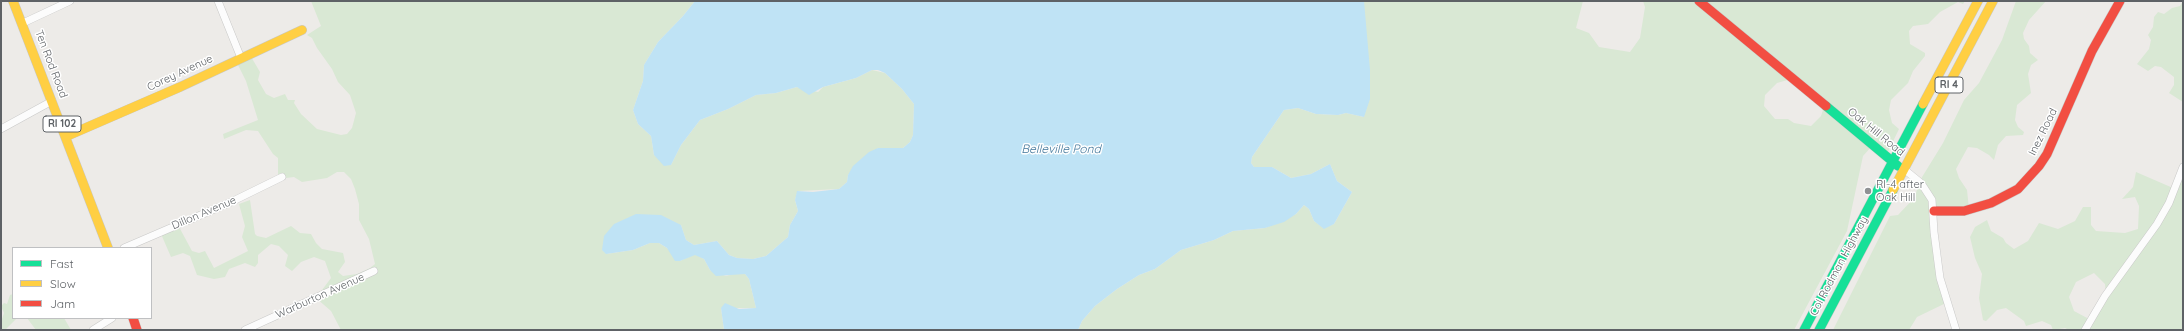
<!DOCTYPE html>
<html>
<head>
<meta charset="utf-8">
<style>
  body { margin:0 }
  #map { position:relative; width:2184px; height:331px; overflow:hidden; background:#edebe8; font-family:Quicksand,sans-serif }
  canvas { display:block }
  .frame { position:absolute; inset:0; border:2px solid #5e6266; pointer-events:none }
  .legend { position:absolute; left:12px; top:247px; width:140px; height:72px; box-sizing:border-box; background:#fff; border:1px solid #bfc0c2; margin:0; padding:5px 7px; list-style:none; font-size:12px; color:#5e6266 }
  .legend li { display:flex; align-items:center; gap:8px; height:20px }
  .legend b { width:20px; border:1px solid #bfc0c2 }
</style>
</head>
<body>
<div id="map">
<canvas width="2184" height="331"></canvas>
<div class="frame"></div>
<ul class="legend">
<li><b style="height:5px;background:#16e098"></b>Fast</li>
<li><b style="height:5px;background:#ffcf43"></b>Slow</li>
<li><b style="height:5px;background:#f24e42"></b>Jam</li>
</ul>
</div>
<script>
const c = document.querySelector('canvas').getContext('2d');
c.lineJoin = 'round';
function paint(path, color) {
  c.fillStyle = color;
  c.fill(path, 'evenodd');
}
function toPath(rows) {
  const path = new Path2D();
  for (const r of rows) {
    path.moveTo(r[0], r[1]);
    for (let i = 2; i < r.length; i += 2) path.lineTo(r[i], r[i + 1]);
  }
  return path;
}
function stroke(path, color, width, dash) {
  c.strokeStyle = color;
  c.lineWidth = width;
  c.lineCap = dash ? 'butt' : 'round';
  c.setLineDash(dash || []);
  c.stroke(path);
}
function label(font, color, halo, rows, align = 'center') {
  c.font = font + ' Quicksand,sans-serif';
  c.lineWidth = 3;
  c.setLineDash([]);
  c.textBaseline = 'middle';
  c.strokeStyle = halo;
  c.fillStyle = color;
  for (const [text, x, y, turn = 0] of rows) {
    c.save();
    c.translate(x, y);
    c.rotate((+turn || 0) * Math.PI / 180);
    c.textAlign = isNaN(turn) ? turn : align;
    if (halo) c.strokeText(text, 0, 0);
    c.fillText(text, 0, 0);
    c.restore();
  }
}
paint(toPath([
  [311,1,695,1,683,16,658,42,644,65,643,81,633,110,638,124,651,136,654,155,671,165,681,145,700,120,728,109,756,95,776,93,797,87,818,92,823,87,856,78,872,70,885,73,902,89,914,104,913,135,910,142,903,148,878,148,848,175,847,182,839,189,798,191,795,200,798,211,790,225,788,237,766,256,753,259,737,258,729,255,717,241,694,245,686,240,681,225,606,254,633,250,650,243,659,243,667,248,680,261,695,254,704,259,710,270,726,276,733,274,745,274,749,279,756,308,721,308,724,330,341,330,331,311,316,298,331,278,325,261,314,257,301,262,292,271,285,266,288,255,279,246,271,244,258,255,258,263,255,267,245,263,229,269,225,277,214,279,197,275,190,256,183,253,171,257,161,234,178,225,192,251,199,253,205,251,214,268,248,251,242,237,245,226,239,204,250,200,255,234,257,236,266,238,291,226,300,233,311,234,316,243,322,249,343,253,345,262,338,272,343,276,357,274,370,268,375,264,369,239,359,220,359,204,355,189,351,179,344,172,337,172,327,178,302,182,294,177,278,179,278,158,273,154,258,131,246,130,224,139,223,134,258,120,246,81,236,61,250,55,260,72,258,80,266,94,274,98,285,94,288,100,295,100,294,103,301,114,317,129,341,135,347,134,352,128,356,113,350,95,338,82,332,69,317,48,312,38,307,35,321,26],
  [1364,1,1583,1,1576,28,1589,33,1599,47,1630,52,1640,38,1645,7,1643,1,1965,1,1963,4,1958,2,1940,12,1928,24,1913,26,1909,31,1910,44,1925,53,1925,56,1913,71,1908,83,1891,100,1889,110,1892,123,1899,129,1886,156,1872,146,1863,156,1847,231,1794,330,1078,330,1082,321,1095,306,1117,289,1139,275,1155,269,1181,250,1214,240,1233,231,1265,228,1296,214,1304,205,1309,209,1314,221,1324,228,1334,224,1352,192,1337,181,1330,164,1311,174,1291,178,1272,167,1254,167,1251,163,1252,157,1284,110,1298,108,1316,114,1338,115,1346,113,1364,117],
  [1791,79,1824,107,1821,116,1811,126,1794,123,1788,119,1775,119,1764,106,1765,95,1777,83],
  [2016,1,2046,1,2029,20,2023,33,2024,39,2029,46,2030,53,2038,60,2031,65,2028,74,2031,93,2017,105,2015,120,2018,127,2024,132,2023,135,2006,136,1998,145,1994,160,1989,155,1977,148,1968,147,1956,169,1959,178,1967,190,1969,209,1933,214,1946,303,1917,317,1909,330,1833,330,1890,216,1898,215,1915,197,1919,182,1943,143,1964,100,1979,83,2002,40],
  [2183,1,2183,102,2169,93,2174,85,2174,77,2161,67,2155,66,2148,71,2137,64,2149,49,2151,40,2148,35,2153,27,2154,17,2158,12,2164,14,2172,8,2180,6],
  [2136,172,2173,188,2177,179,2183,178,2183,330,2069,330,2065,328,2053,330,2051,325,2042,321,2026,326,2024,321,2006,308,1997,310,1986,321,1983,320,1979,298,1982,274,1975,258,1970,237,1975,227,1987,220,1991,231,2003,238,2006,243,2014,249,2028,241,2039,223,2058,229,2075,221,2083,207,2091,207,2091,225,2096,231,2125,233,2138,229,2139,206,2135,197,2122,199,2133,187],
  [2094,273,2105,284,2106,296,2089,319,2074,311,2069,297,2076,282],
  [13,294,13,318,17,318,5,330,1,330,1,322,4,313,1,306,4,303,7,304,10,295],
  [27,318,64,318,71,330,36,330]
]), '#d9e8d4');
paint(toPath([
  [695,1,1364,1,1370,70,1370,99,1364,117,1346,113,1338,115,1316,114,1298,108,1284,110,1252,157,1251,163,1254,167,1272,167,1291,178,1311,174,1330,164,1337,181,1352,192,1334,224,1324,229,1314,221,1309,209,1304,205,1296,214,1284,222,1265,228,1233,231,1214,240,1181,250,1155,269,1139,275,1117,289,1095,306,1082,321,1078,330,724,330,721,308,725,303,739,309,756,308,749,279,745,274,716,276,710,270,704,259,695,255,680,261,675,261,667,248,659,243,650,243,633,250,606,254,602,250,604,236,614,224,636,214,661,215,681,225,686,240,694,245,717,241,729,255,737,258,753,259,766,256,788,237,790,225,798,211,795,200,797,191,813,192,839,189,847,182,848,175,853,166,869,152,878,148,903,148,910,142,913,135,914,104,902,89,885,73,878,70,872,70,856,78,823,87,809,95,797,87,776,93,756,95,728,109,700,120,681,145,671,165,664,166,654,155,651,136,638,124,633,110,643,81,644,65,647,60,658,42,683,16]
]), '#bfe3f5');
const street = toPath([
  [218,1,241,58],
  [23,23,70,1],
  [1,129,52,101],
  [1905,170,1921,183,1932,200,1934,232,1940,278,1956,330],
  [124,248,231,202,282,177],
  [93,330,112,318],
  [245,330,374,271],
  [2085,330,2105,296,2157,224,2169,203,2183,167]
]);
const fast = toPath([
  [1826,106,1898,166],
  [1804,330,1923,104],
  [1819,330,1893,190]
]);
const slow = toPath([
  [13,1,108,248],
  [1923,104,1978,1],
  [67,136,180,87,302,30],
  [1893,190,1993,1]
]);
const jam = toPath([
  [1699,1,1826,106],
  [1934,211,1964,211,1991,203,2018,189,2039,166,2047,154,2092,51,2120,1],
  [133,318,137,330]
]);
stroke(street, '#c9c9c8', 8);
stroke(fast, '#c7c8c7', 10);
stroke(slow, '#c7c8c7', 10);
stroke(jam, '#c7c8c7', 10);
stroke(street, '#fcfcfc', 7);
stroke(fast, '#16e098', 9);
stroke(slow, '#ffcf43', 9);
stroke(jam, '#f24e42', 9);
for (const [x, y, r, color] of [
  [1868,191,4,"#909294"]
]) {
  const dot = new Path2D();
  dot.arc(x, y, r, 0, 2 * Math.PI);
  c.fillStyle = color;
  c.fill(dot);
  stroke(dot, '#fff', 1.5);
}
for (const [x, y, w] of [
  [1949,85,28],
  [62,124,38]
]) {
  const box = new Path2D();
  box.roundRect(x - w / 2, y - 8, w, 16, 3);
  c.fillStyle = '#fff';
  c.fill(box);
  stroke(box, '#5e6266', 1);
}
label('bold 10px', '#5e6266', null, [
  ["RI 4",1949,85],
  ["RI 102",62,124]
]);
label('11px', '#5e6266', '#fff', [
  ["Ten Rod Road",51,64,69],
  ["Corey Avenue",180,73,-25],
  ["Oak Hill Road",1876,132,39],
  ["Inez Road",2043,132,-64],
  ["Dillon Avenue",204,213,-23],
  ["Col Rodman Highway",1839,266,-62],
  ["Warburton Avenue",320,296,-24]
]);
label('11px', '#5e6266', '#fff', [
  ["RI-4 after",1876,185],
  ["Oak Hill",1876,198]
], 'left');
label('italic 12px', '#42779b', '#fff', [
  ["Belleville Pond",1061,149]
]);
</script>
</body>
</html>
